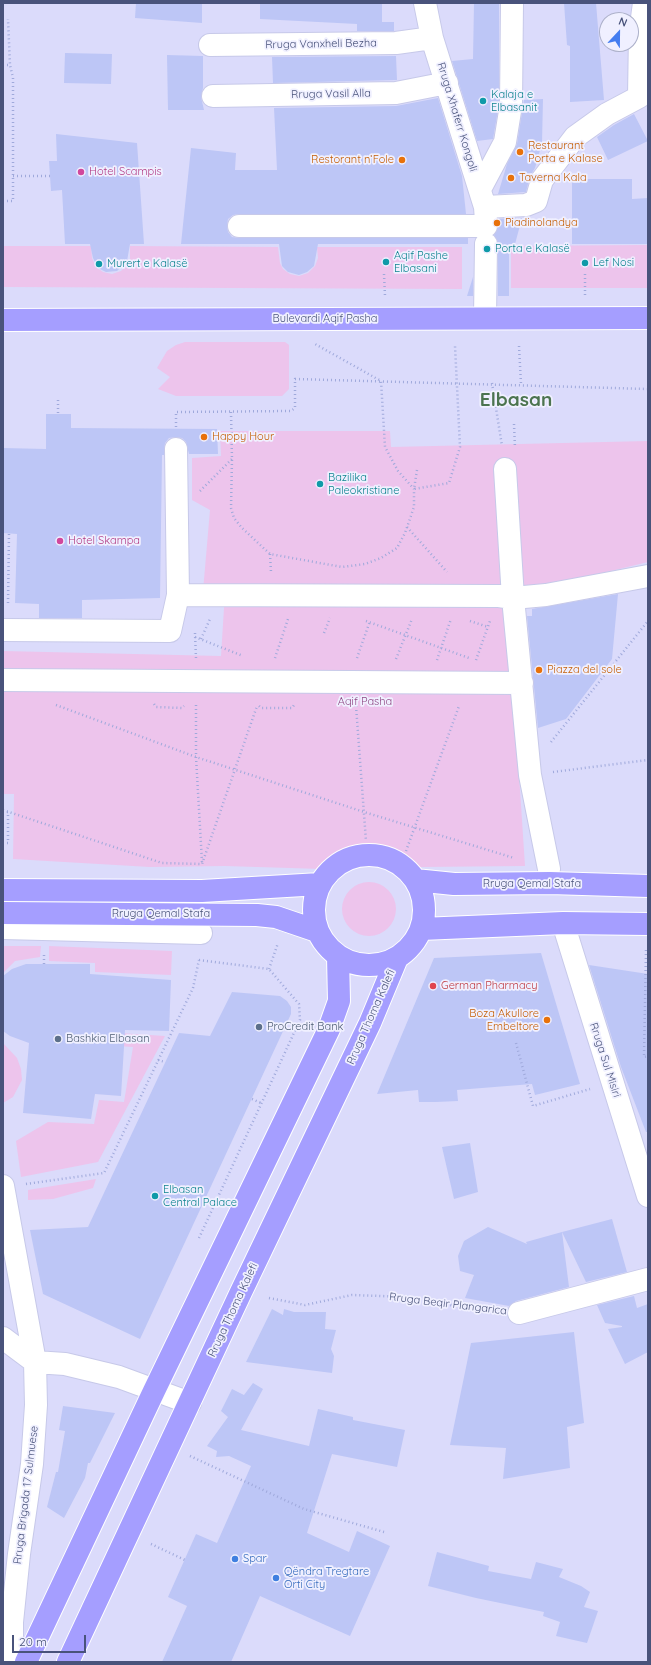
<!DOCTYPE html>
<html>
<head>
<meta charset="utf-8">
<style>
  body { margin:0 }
  #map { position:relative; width:651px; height:1665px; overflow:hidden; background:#e9e8fe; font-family:Quicksand,sans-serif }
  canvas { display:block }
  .frame { position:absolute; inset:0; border:4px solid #49537b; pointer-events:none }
  .north { position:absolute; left:599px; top:12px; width:40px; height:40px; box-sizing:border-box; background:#f0f0ff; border:1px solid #adb1ca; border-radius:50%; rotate:22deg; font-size:11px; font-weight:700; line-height:16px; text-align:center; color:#49537b }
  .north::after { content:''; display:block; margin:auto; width:14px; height:18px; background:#447df0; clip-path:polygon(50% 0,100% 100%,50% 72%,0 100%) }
  .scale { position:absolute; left:12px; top:1635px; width:74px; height:18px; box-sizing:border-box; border:2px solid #49537b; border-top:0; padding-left:5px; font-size:12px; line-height:14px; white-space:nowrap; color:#49537b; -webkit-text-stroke:3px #f0f0ff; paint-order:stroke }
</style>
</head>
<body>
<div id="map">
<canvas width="651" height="1665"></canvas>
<div class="frame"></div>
<div class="north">N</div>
<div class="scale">20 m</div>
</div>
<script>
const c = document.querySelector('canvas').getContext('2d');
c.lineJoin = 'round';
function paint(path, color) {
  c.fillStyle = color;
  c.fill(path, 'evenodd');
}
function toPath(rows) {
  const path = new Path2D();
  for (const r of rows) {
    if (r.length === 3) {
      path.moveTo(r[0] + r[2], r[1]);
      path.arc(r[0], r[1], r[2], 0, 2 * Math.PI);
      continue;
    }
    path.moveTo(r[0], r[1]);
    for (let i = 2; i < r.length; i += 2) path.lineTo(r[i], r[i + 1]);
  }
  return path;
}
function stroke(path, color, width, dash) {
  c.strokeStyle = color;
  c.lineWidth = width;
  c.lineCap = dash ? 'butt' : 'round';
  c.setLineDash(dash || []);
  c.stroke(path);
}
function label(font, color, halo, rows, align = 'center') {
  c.font = font + ' Quicksand,sans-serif';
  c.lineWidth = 3.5;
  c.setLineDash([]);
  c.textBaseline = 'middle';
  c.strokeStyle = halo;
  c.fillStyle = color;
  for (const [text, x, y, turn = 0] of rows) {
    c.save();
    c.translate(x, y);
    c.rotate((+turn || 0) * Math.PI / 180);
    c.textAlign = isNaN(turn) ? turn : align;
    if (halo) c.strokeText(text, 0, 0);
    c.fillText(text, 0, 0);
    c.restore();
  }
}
paint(toPath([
  [3,3,648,3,648,1662,3,1662],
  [607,20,631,20,631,44,607,44]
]), '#dbdbfb');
paint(toPath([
  [648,245,648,288,511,288,511,246],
  [3,246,91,246,92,258,96,267,103,272,112,274,121,271,125,267,130,259,130,246,278,247,280,263,283,269,290,274,299,276,308,273,315,266,318,258,317,247,462,247,462,289,3,287],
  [185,342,285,342,289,345,289,389,282,396,176,396,158,389,170,377,157,368,167,351,176,345],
  [220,431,390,431,391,447,648,441,648,562,541,588,507,591,525,866,419,867,392,852,348,851,322,869,225,866,150,867,13,859,14,794,3,794,3,651,221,656,225,592,203,591,210,510,192,500,192,458,221,456],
  [369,909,27],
  [3,946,41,946,40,957,15,961,3,973],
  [49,946,172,951,171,975,95,972,95,963,49,961],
  [104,1032,165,1036,98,1162,21,1177,16,1141,48,1122,94,1124,99,1100,124,1102,133,1047,103,1045],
  [3,1043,17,1058,21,1069,22,1080,13,1097,3,1103],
  [96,1179,93,1188,53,1199,28,1200,28,1190]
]), '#edc4ec');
paint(toPath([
  [136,3,202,3,202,23,135,18],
  [260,3,382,3,382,22,394,22,394,31,357,31,357,24,260,19],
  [474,3,499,3,499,104,493,139,477,141,452,61,473,59],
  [564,3,596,3,604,100,570,102,570,46,567,45],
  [65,53,112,54,111,84,64,83],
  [167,55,203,56,203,88,201,97,204,110,168,110],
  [396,56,397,80,273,83,272,57],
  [438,98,462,176,466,214,239,214,233,215,228,219,227,226,228,232,232,237,239,238,468,238,468,244,318,244,314,266,307,272,299,275,288,272,282,266,279,244,181,244,191,148,236,153,235,170,277,170,274,108,396,106],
  [543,99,542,143,535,168,530,176,526,192,498,194,507,164,517,144,524,100],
  [634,114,648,141,608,160,597,137,614,125],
  [56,134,137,143,144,244,130,244,127,261,117,271,106,272,98,268,93,258,90,244,65,244,62,190,51,191,49,161,57,161],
  [572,179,632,179,632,199,648,198,648,244,572,244],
  [522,218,515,244,509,244,509,296,498,296,498,244,494,235,498,226,498,219],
  [473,277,473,296,467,296],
  [46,414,71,414,71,428,217,429,218,454,189,454,186,442,182,438,176,437,169,438,165,443,164,455,162,455,160,598,82,600,82,618,39,618,39,604,15,603,17,534,3,533,3,448,46,449],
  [618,594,612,659,566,719,538,728,527,616,532,616,532,609],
  [541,953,580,1084,535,1095,532,1084,457,1090,458,1101,436,1102,419,1102,418,1090,377,1094,434,958],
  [26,964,90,964,90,974,171,980,169,1031,125,1030,121,1096,95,1094,91,1119,23,1113,29,1043,10,1036,3,1031,3,976,12,969],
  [589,965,648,974,648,1132,646,1132,621,1067],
  [232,992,280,996,287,1001,291,1007,291,1014,140,1339,43,1294,30,1230,88,1227,179,1033,210,1036],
  [470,1143,478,1192,454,1199,442,1147],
  [612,1219,627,1272,586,1282,562,1232],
  [488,1227,527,1244,526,1242,562,1232,569,1287,516,1301,509,1306,465,1298,474,1275,460,1271,458,1256,464,1241],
  [634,1296,637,1308,648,1304,648,1352,625,1364,608,1329,622,1327,622,1326,605,1323,597,1305],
  [272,1309,283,1315,284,1309,294,1312,326,1312,325,1329,336,1330,331,1349,334,1356,332,1373,246,1362],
  [574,1332,584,1423,567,1427,570,1468,503,1479,506,1448,450,1445,471,1343],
  [253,1383,263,1389,241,1430,309,1446,318,1409,353,1417,353,1420,405,1430,397,1467,332,1454,307,1533,349,1552,357,1531,390,1546,350,1636,260,1596,231,1662,162,1662,187,1606,168,1597,196,1534,217,1543,251,1466,229,1456,216,1457,217,1451,207,1446,228,1417,221,1411,232,1389,244,1395],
  [63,1406,115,1413,90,1463,88,1463,85,1478,64,1518,47,1507,56,1472,58,1472,65,1431,59,1430],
  [437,1552,489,1566,488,1571,531,1579,536,1562,563,1569,559,1577,581,1586,590,1592,584,1607,598,1611,587,1643,556,1636,560,1622,543,1616,544,1612,476,1598,428,1586]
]), '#bdc6f6');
const minor = toPath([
  [425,3,432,38,485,207,486,221],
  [210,45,396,43,432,38],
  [213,96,396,93,447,83],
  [480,189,505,142,511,105,512,3],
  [485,207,526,205,536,201,542,180,575,137,607,114,639,97,640,33,644,3],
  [239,226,486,226],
  [485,318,486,244],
  [505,469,513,598,530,775,549,869],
  [178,595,499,596,513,598,546,595,648,576],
  [3,630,170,631,178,595,176,449],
  [3,680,522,683],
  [563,923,648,1196],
  [3,928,201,933],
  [3,1186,35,1362,36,1405,32,1464,19,1554,12,1622,12,1643,15,1662],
  [519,1313,648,1279],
  [3,1338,35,1362],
  [35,1362,65,1364,119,1377,190,1403]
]);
const major = toPath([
  [3,320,648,318],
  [369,910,55],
  [415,880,454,884,550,883,648,886],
  [3,890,202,891,320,884],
  [3,913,257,915,276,917,317,931],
  [421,929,563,923,648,924],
  [26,1662,154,1391,329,1029,339,1001,338,956],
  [68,1662,241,1292,370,1023,397,958]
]);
stroke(minor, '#c7c9e9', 24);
stroke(major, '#fff', 24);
stroke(toPath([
  [3,65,10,65],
  [13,176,50,176],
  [3,201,13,201,13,78,10,65,8,19],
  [384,274,385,296],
  [585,295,585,273],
  [519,346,521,384],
  [492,383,502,446],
  [58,400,58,414],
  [231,412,232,459,231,508,234,518,242,528,270,554,342,567,365,564,381,558,397,548,405,533,414,507,414,489,398,471,385,447,381,381,315,344],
  [514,424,515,448],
  [176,427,176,412,291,411,295,408,295,379,648,389],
  [417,470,414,489,449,483,460,447,455,346],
  [200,491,232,459],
  [407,527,447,572],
  [270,554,271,572],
  [8,603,9,534],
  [366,621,469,658],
  [470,621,488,627],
  [195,633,196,658],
  [324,633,330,618],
  [195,637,243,656],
  [201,639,210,619],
  [275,658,288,619],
  [357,658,370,621],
  [396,659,412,619],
  [437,660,451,619],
  [476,660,490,621],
  [154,704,156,707,182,708,184,706],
  [56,705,196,757,364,812,514,858],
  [196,705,196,757,202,862],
  [259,706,261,708,292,708,294,705],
  [356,706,366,841],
  [551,742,648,621],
  [553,772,648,760],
  [3,810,162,863,202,864,257,706],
  [3,812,8,812,8,843,3,843],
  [406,851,459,706],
  [646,950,644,1057,648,1056],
  [199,960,269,969,299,1004,300,1020,199,1238],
  [44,964,44,953],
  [269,969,278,943],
  [516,1043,533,1106,590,1089],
  [158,1060,165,1062],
  [252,1099,261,1103],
  [26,1184,104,1173,193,988,199,960],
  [269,1298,305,1305,352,1295,409,1297,431,1300,454,1306,495,1310],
  [190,1456,304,1509,384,1532],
  [151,1544,185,1560]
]), '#9fa9db', 2.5, [1, 3]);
stroke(minor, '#fff', 22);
stroke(major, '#a59eff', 22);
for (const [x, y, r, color] of [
  [483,101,4,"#0f9aa8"],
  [520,152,4,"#e8710a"],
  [402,160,4,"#e8710a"],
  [81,172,4,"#d1479c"],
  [511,178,4,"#e8710a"],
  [497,223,4,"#e8710a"],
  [487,249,4,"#0f9aa8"],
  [386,262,4,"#0f9aa8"],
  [585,263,4,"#0f9aa8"],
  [99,264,4,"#0f9aa8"],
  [204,437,4,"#e8710a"],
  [320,484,4,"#0f9aa8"],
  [60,541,4,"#d1479c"],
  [539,670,4,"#e8710a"],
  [433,986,4,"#e0444e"],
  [547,1020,4,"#e8710a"],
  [259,1027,4,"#5c6f8a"],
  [58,1039,4,"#5c6f8a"],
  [155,1196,4,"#0f9aa8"],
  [235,1559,4,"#3f7fe0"],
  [276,1578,4,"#3f7fe0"]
]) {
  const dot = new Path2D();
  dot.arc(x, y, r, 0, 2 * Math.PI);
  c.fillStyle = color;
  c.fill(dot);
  stroke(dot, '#f0f0ff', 1.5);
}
label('11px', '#49537b', '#f0f0ff', [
  ["Rruga Vanxheli Bezha",321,44,-1],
  ["Rruga Vasil Alla",331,94,-1],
  ["Rruga Xhaferr Kongoli",457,117,73],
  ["Bulevardi Aqif Pasha",325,319],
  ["Rruga Qemal Stafa",532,884],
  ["Rruga Qemal Stafa",161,914],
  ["Rruga Thoma Kalefi",371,1017,-66],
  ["Rruga Sul Misiri",605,1060,72],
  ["Rruga Beqir Plangarica",448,1304,7],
  ["Rruga Thoma Kalefi",233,1310,-65],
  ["Rruga Brigada 17 Sulmuese",26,1495,-83]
]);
label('11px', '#0d838f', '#f0f0ff', [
  ["Kalaja e",491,95],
  ["Elbasanit",491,108],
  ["Porta e Kalasë",495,249],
  ["Aqif Pashe",394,256],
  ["Elbasani",394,269],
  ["Lef Nosi",593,263],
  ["Murert e Kalasë",107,264],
  ["Bazilika",328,478],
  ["Paleokristiane",328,491],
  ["Elbasan",163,1190],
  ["Central Palace",163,1203]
], 'left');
label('11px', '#c56008', '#f0f0ff', [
  ["Restaurant",528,146],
  ["Porta e Kalase",528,159],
  ["Restorant n‘Fole",394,160,"right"],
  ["Taverna Kala",519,178],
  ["Piadinolandya",505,223],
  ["Happy Hour",212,437],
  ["Piazza del sole",547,670],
  ["Boza Akullore",539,1014,"right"],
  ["Embeltore",539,1027,"right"]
], 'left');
label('11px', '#b23c85', '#f0f0ff', [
  ["Hotel Scampis",89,172],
  ["Hotel Skampa",68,541]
], 'left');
label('11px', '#8e4583', '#f0f0ff', [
  ["Aqif Pasha",365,702]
]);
label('11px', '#be3a42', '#f0f0ff', [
  ["German Pharmacy",441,986]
], 'left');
label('11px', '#4e5e75', '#f0f0ff', [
  ["ProCredit Bank",267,1027],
  ["Bashkia Elbasan",66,1039]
], 'left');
label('11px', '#366cbe', '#f0f0ff', [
  ["Spar",243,1559],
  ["Qëndra Tregtare",284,1572],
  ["Orti City",284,1585]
], 'left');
label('bold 19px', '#4c7450', '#f0f0ff', [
  ["Elbasan",516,400]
]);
</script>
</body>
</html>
